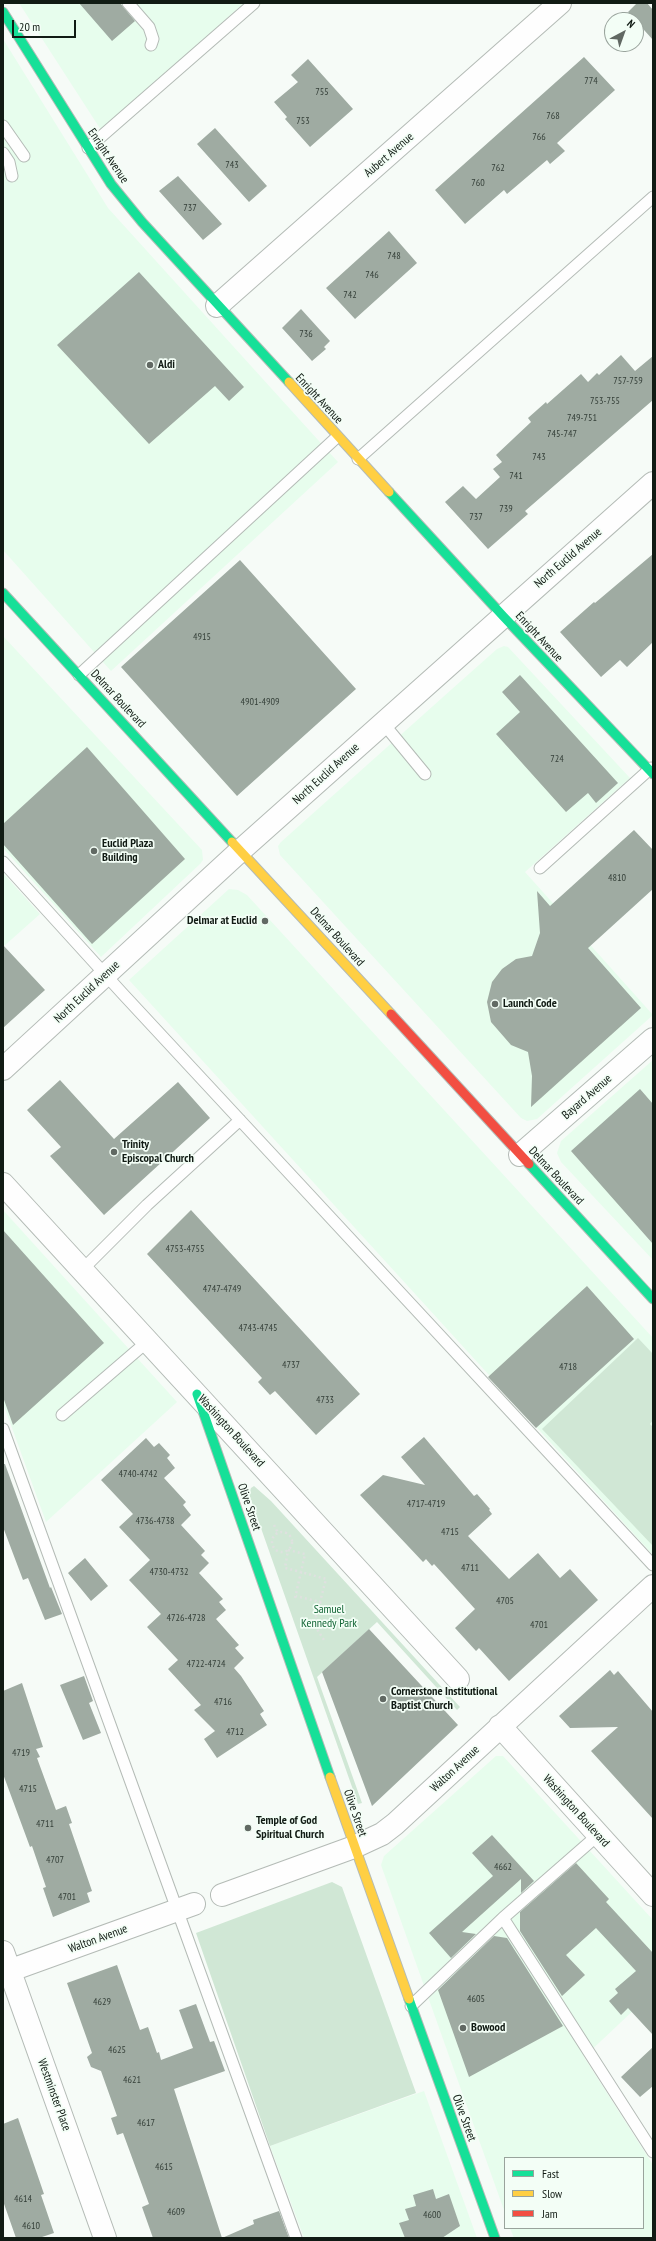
<!DOCTYPE html>
<html>
<head>
<meta charset="utf-8">
<style>
  body { margin:0 }
  #map { position:relative; width:656px; height:2241px; overflow:hidden; background:#f6fbf7; font-family:"PT Sans Narrow",sans-serif }
  canvas { display:block }
  .frame { position:absolute; inset:0; border:4px solid #111b14; pointer-events:none }
  .legend { position:absolute; left:504px; top:2157px; width:140px; height:72px; box-sizing:border-box; background:#f3fef6; border:1px solid #99a39c; margin:0; padding:5px 7px; list-style:none; font-size:12px; color:#111b14 }
  .legend li { display:flex; align-items:center; gap:8px; height:20px }
  .legend b { width:20px; border:1px solid #99a39c }
  .north { position:absolute; left:604px; top:12px; width:40px; height:40px; box-sizing:border-box; background:#f3fef6; border:1px solid #99a39c; border-radius:50%; rotate:41deg; font-size:11px; font-weight:700; line-height:16px; text-align:center; color:#111b14 }
  .north::after { content:''; display:block; margin:auto; width:14px; height:18px; background:#616963; clip-path:polygon(50% 0,100% 100%,50% 72%,0 100%) }
  .scale { position:absolute; left:12px; top:20px; width:64px; height:18px; box-sizing:border-box; border:2px solid #111b14; border-top:0; padding-left:5px; font-size:12px; line-height:14px; white-space:nowrap; color:#111b14; -webkit-text-stroke:3px #f3fef6; paint-order:stroke }
</style>
</head>
<body>
<div id="map">
<canvas width="656" height="2241"></canvas>
<div class="frame"></div>
<ul class="legend">
<li><b style="height:5px;background:#16e098"></b>Fast</li>
<li><b style="height:5px;background:#ffcf43"></b>Slow</li>
<li><b style="height:5px;background:#f24e42"></b>Jam</li>
</ul>
<div class="north">N</div>
<div class="scale">20 m</div>
</div>
<script>
const c = document.querySelector('canvas').getContext('2d');
c.lineJoin = 'round';
function paint(path, color) {
  c.fillStyle = color;
  c.fill(path, 'evenodd');
}
function toPath(rows) {
  const path = new Path2D();
  for (const r of rows) {
    if (r.length === 3) {
      path.moveTo(r[0] + r[2], r[1]);
      path.arc(r[0], r[1], r[2], 0, 2 * Math.PI);
      continue;
    }
    path.moveTo(r[0], r[1]);
    for (let i = 2; i < r.length; i += 2) path.lineTo(r[i], r[i + 1]);
  }
  return path;
}
function stroke(path, color, width, dash) {
  c.strokeStyle = color;
  c.lineWidth = width;
  c.lineCap = dash ? 'butt' : 'round';
  c.setLineDash(dash || []);
  c.stroke(path);
}
function label(font, color, halo, rows, align = 'center') {
  c.font = font + ' "PT Sans Narrow",sans-serif';
  c.lineWidth = 3.5;
  c.setLineDash([]);
  c.textBaseline = 'middle';
  c.strokeStyle = halo;
  c.fillStyle = color;
  for (const [text, x, y, turn = 0] of rows) {
    c.save();
    c.translate(x, y);
    c.rotate((+turn || 0) * Math.PI / 180);
    c.textAlign = isNaN(turn) ? turn : align;
    if (halo) c.strokeText(text, 0, 0);
    c.fillText(text, 0, 0);
    c.restore();
  }
}
paint(toPath([
  [19,3,244,3,101,130],
  [3,39,108,208,338,462,111,671,3,550],
  [3,636,202,850,203,860,200,864,101,957,3,848],
  [504,646,508,647,630,778,525,872,653,1015,537,1119,527,1121,521,1118,280,855,278,846,281,842,452,689,497,649],
  [3,873,40,914,3,947],
  [229,889,238,890,247,895,653,1338,653,1555,129,980],
  [653,1060,653,1260,561,1162,557,1153,561,1141],
  [3,1210,177,1402,46,1522,3,1403],
  [496,1756,503,1756,653,1920,653,1992,584,2057,653,2165,653,2238,514,2238,510,2228,643,2228,643,2158,505,2158,505,2213,381,1865,384,1856],
  [424,2091,477,2238,304,2238,270,2146]
]), '#e7fded');
paint(toPath([
  [638,1338,653,1354,653,1420,650,1424,653,1427,653,1546,542,1429],
  [254,1486,271,1501,460,1707,457,1710,377,1622,317,1677,362,1803,358,1804,249,1494,251,1488],
  [332,1882,342,1887,416,2093,270,2146,196,1933]
]), '#d0e7d5');
paint(toPath([
  [79,3,120,3,135,21,112,41],
  [637,3,647,3,653,10,653,40,628,12],
  [584,57,615,90,557,143,565,151,550,164,547,160,507,194,504,190,465,224,435,190],
  [308,59,353,109,310,147,285,119,287,117,274,102,298,82,291,75],
  [215,128,267,186,249,202,197,144],
  [178,176,222,224,203,240,159,191],
  [389,231,417,263,355,319,326,288],
  [139,272,244,387,229,401,215,386,149,444,57,345],
  [301,309,330,341,324,347,326,349,312,361,282,328],
  [621,355,635,371,653,356,653,400,525,511,528,514,488,549,445,502,463,486,476,499,500,477,493,469,502,462,496,455,531,422,528,418,546,402,547,404,581,374,588,382,597,373,599,375],
  [653,554,653,642,627,667,620,660,601,677,560,632,594,602,595,603],
  [240,560,356,689,237,796,121,667],
  [520,675,618,783,596,803,588,793,566,812,496,734,520,712,502,692],
  [87,747,185,859,92,944,3,844,3,824],
  [634,830,653,850,653,889,588,948,641,1008,531,1107,532,1076,528,1052,511,1045,491,1022,487,1002,492,982,502,969,516,959,532,956,540,933,537,891,550,906],
  [3,945,45,990,3,1028],
  [60,1080,114,1139,178,1082,210,1118,104,1215,50,1156,61,1147,27,1110],
  [640,1089,653,1104,653,1244,571,1151],
  [191,1210,360,1394,316,1435,275,1391,270,1395,258,1382,262,1378,147,1254],
  [3,1230,104,1343,13,1425,3,1397],
  [587,1286,634,1339,536,1428,488,1377],
  [424,1437,474,1496,477,1494,490,1509,489,1510,492,1514,468,1536,509,1579,538,1553,560,1578,570,1569,598,1600,509,1681,479,1648,476,1651,455,1628,475,1609,434,1564,432,1566,426,1559,423,1562,360,1495,383,1475,425,1485,401,1457],
  [146,1438,154,1447,159,1443,170,1455,167,1458,175,1468,164,1478,186,1502,183,1505,191,1515,181,1525,205,1551,201,1555,209,1563,199,1573,223,1599,219,1602,226,1610,216,1619,239,1645,235,1648,244,1658,234,1668,241,1676,264,1711,260,1714,267,1725,217,1758,204,1739,215,1731,194,1710,201,1705,168,1669,178,1660,147,1627,161,1614,129,1580,150,1560,119,1527,133,1514,101,1480],
  [3,1464,5,1464,50,1588,51,1587,62,1614,45,1620,28,1578,23,1580,3,1527],
  [85,1558,108,1586,91,1601,68,1573],
  [369,1629,458,1725,372,1806,322,1672],
  [610,1670,614,1675,618,1671,653,1712,653,1819,591,1751,618,1727,570,1728,559,1716],
  [84,1676,93,1701,89,1703,101,1733,83,1740,60,1685],
  [22,1683,43,1747,36,1749,40,1757,37,1758,56,1810,66,1806,72,1823,69,1824,92,1891,87,1893,90,1902,53,1917,43,1888,46,1887,32,1846,30,1847,3,1774,3,1691],
  [492,1835,534,1881,521,1893,521,1879,462,1932,476,1934,451,1958,429,1933,493,1876,472,1853],
  [576,1863,609,1899,606,1902,653,1953,653,2035,628,2008,621,2015,609,2001,618,1993,615,1989,636,1971,596,1928,566,1955,585,1975,562,1996,520,1931,520,1912],
  [494,1936,507,1938,563,2026,469,2077,438,1990],
  [117,1965,140,2030,148,2027,157,2053,159,2052,161,2060,193,2048,179,2010,196,2004,210,2042,214,2041,225,2071,174,2089,222,2238,153,2238,142,2207,149,2204,123,2133,117,2135,111,2118,117,2116,101,2071,91,2067,87,2057,92,2053,67,1983],
  [653,2047,653,2086,640,2097,621,2077],
  [18,2118,44,2194,41,2195,54,2233,39,2238,16,2238,3,2201,3,2124],
  [433,2189,436,2199,449,2194,460,2226,442,2238,405,2238,399,2223,409,2220,405,2209,416,2206,413,2195],
  [279,2211,289,2238,222,2238,254,2224,253,2220]
]), '#9faba2');
const lane = toPath([
  [128,3,149,27,153,39,151,45],
  [3,126,24,156],
  [88,148,254,3],
  [3,153,9,162,12,176],
  [358,459,653,197],
  [79,675,337,437],
  [383,723,425,774],
  [3,862,122,993,653,1565],
  [540,868,651,768],
  [82,1270,147,1205,240,1120],
  [62,1415,148,1341],
  [3,1429,296,2238],
  [503,1918,653,2152],
  [411,2006,503,1918,598,1835]
]);
const street = toPath([
  [217,306,560,3],
  [3,1069,241,850,653,483],
  [520,1155,653,1039],
  [3,1184,458,1679],
  [500,1726,653,1895],
  [222,1895,354,1847,382,1834,395,1824,653,1586],
  [3,1952,105,2238],
  [3,1973,194,1904]
]);
const fast = toPath([
  [3,12,111,184,142,222,289,382],
  [389,492,503,616,653,774],
  [3,593,232,842],
  [529,1164,653,1299],
  [197,1394,330,1777],
  [409,1999,495,2238]
]);
const slow = toPath([
  [289,382,389,492],
  [232,842,391,1014],
  [330,1777,409,1999]
]);
const jam = toPath([
  [391,1014,529,1164]
]);
stroke(lane, '#b4bbb6', 13);
stroke(street, '#b4bbb6', 24);
stroke(fast, '#b4bbb6', 11);
stroke(slow, '#b4bbb6', 11);
stroke(jam, '#b4bbb6', 11);
stroke(toPath([
  [274,1525,278,1533],
  [282,1542,10],
  [288,1550,305,1554,301,1572,285,1568,288,1550],
  [295,1598,301,1572,326,1579,320,1602,296,1596],
  [320,1602,321,1608,316,1616,315,1626,324,1640]
]), '#dee1df', 2.5, [2, 3]);
stroke(lane, '#fefefe', 11);
stroke(street, '#fefefe', 22);
stroke(fast, '#16e098', 9);
stroke(slow, '#ffcf43', 9);
stroke(jam, '#f24e42', 9);
for (const [x, y, r, color] of [
  [150,365,4,"#616963"],
  [94,851,4,"#616963"],
  [265,921,4,"#616963"],
  [495,1004,4,"#616963"],
  [114,1152,4,"#616963"],
  [383,1699,4,"#616963"],
  [248,1828,4,"#616963"],
  [463,2028,4,"#616963"]
]) {
  const dot = new Path2D();
  dot.arc(x, y, r, 0, 2 * Math.PI);
  c.fillStyle = color;
  c.fill(dot);
  stroke(dot, '#f3fef6', 1.5);
}
label('10px', '#343f38', null, [
  ["774",591,81],
  ["755",322,92],
  ["768",553,116],
  ["753",303,121],
  ["766",539,137],
  ["743",232,165],
  ["762",498,168],
  ["760",478,183],
  ["737",190,208],
  ["748",394,256],
  ["746",372,275],
  ["742",350,295],
  ["736",306,334],
  ["757-759",628,381],
  ["753-755",605,401],
  ["749-751",582,418],
  ["745-747",562,434],
  ["743",539,457],
  ["741",516,476],
  ["739",506,509],
  ["737",476,517],
  ["4915",202,637],
  ["4901-4909",260,702],
  ["724",557,759],
  ["4810",617,878],
  ["4753-4755",185,1249],
  ["4747-4749",222,1289],
  ["4743-4745",258,1328],
  ["4737",291,1365],
  ["4718",568,1367],
  ["4733",325,1400],
  ["4740-4742",138,1474],
  ["4717-4719",426,1504],
  ["4736-4738",155,1521],
  ["4715",450,1532],
  ["4711",470,1568],
  ["4730-4732",169,1572],
  ["4705",505,1601],
  ["4726-4728",186,1618],
  ["4701",539,1625],
  ["4722-4724",206,1664],
  ["4716",223,1702],
  ["4712",235,1732],
  ["4719",21,1753],
  ["4715",28,1789],
  ["4711",45,1824],
  ["4707",55,1860],
  ["4662",503,1867],
  ["4701",67,1897],
  ["4605",476,1999],
  ["4629",102,2002],
  ["4625",117,2050],
  ["4621",132,2080],
  ["4617",146,2123],
  ["4615",164,2167],
  ["4614",23,2199],
  ["4609",176,2212],
  ["4600",432,2215],
  ["4610",31,2226]
]);
label('12px', '#111b14', '#f3fef6', [
  ["Aubert Avenue",389,155,-41],
  ["Enright Avenue",108,156,56],
  ["Enright Avenue",319,399,47],
  ["North Euclid Avenue",568,558,-41],
  ["Enright Avenue",539,637,47],
  ["Delmar Boulevard",118,699,47],
  ["North Euclid Avenue",326,774,-42],
  ["Delmar Boulevard",337,937,48],
  ["North Euclid Avenue",87,992,-43],
  ["Bayard Avenue",587,1097,-41],
  ["Delmar Boulevard",556,1176,47],
  ["Washington Boulevard",231,1431,48],
  ["Olive Street",249,1507,71],
  ["Walton Avenue",455,1769,-43],
  ["Washington Boulevard",576,1811,48],
  ["Olive Street",355,1813,71],
  ["Walton Avenue",98,1939,-20],
  ["Westminster Place",54,2095,70],
  ["Olive Street",464,2118,70]
]);
label('bold 12px', '#111b14', '#f3fef6', [
  ["Aldi",158,365],
  ["Euclid Plaza",102,844],
  ["Building",102,858],
  ["Delmar at Euclid",257,921,"right"],
  ["Launch Code",503,1004],
  ["Trinity",122,1145],
  ["Episcopal Church",122,1159],
  ["Cornerstone Institutional",391,1692],
  ["Baptist Church",391,1706],
  ["Temple of God",256,1821],
  ["Spiritual Church",256,1835],
  ["Bowood",471,2028]
], 'left');
label('12px', '#126535', '#f3fef6', [
  ["Samuel",329,1610],
  ["Kennedy Park",329,1624]
]);
</script>
</body>
</html>
